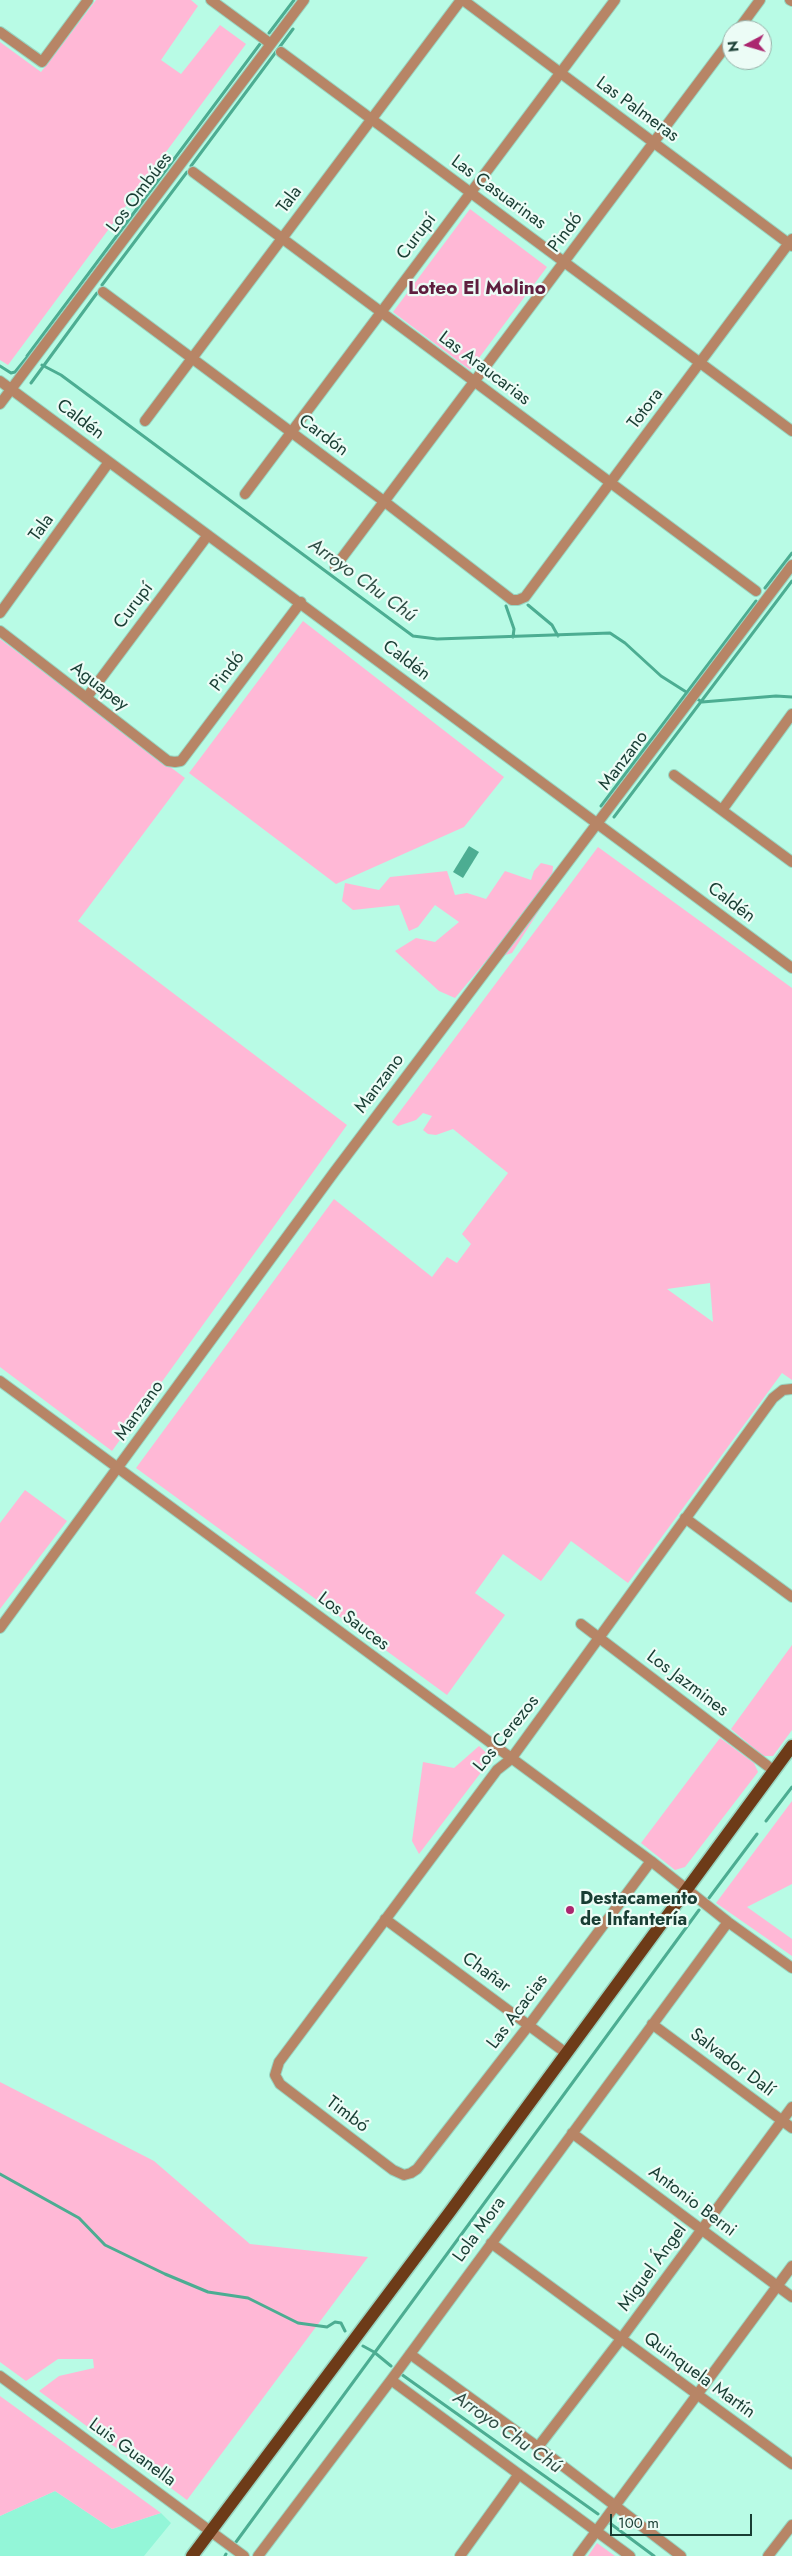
<!DOCTYPE html>
<html>
<head>
<meta charset="utf-8">
<style>
  body { margin:0 }
  #map { position:relative; width:792px; height:2556px; overflow:hidden; background:#b8fbe5; font-family:Jost,sans-serif }
  canvas { display:block }
  .north { position:absolute; left:722px; top:20px; width:50px; height:50px; box-sizing:border-box; background:#ecfcf6; border:1px solid #97b0a8; border-radius:50%; rotate:264deg; font-size:14px; font-weight:700; line-height:20px; text-align:center; color:#183d33 }
  .north::after { content:''; display:block; margin:auto; width:18px; height:22px; background:#ab266f; clip-path:polygon(50% 0,100% 100%,50% 72%,0 100%) }
  .scale { position:absolute; left:610px; top:2514px; width:142px; height:22px; box-sizing:border-box; border:2px solid #183d33; border-top:0; padding-left:6px; font-size:15px; line-height:18px; white-space:nowrap; color:#183d33; -webkit-text-stroke:4px #ecfcf6; paint-order:stroke }
</style>
</head>
<body>
<div id="map">
<canvas width="792" height="2556"></canvas>
<div class="north">N</div>
<div class="scale">100 m</div>
</div>
<script>
const c = document.querySelector('canvas').getContext('2d');
c.lineJoin = 'round';
function paint(path, color) {
  c.fillStyle = color;
  c.fill(path, 'evenodd');
}
function toPath(rows) {
  const path = new Path2D();
  for (const r of rows) {
    path.moveTo(r[0], r[1]);
    for (let i = 2; i < r.length; i += 2) path.lineTo(r[i], r[i + 1]);
  }
  return path;
}
function stroke(path, color, width, dash) {
  c.strokeStyle = color;
  c.lineWidth = width;
  c.lineCap = dash ? 'butt' : 'round';
  c.setLineDash(dash || []);
  c.stroke(path);
}
function label(font, color, halo, rows, align = 'center') {
  c.font = font + ' Jost,sans-serif';
  c.lineWidth = 4.5;
  c.setLineDash([]);
  c.textBaseline = 'middle';
  c.strokeStyle = halo;
  c.fillStyle = color;
  for (const [text, x, y, turn = 0] of rows) {
    c.save();
    c.translate(x, y);
    c.rotate((+turn || 0) * Math.PI / 180);
    c.textAlign = isNaN(turn) ? turn : align;
    if (halo) c.strokeText(text, 0, 0);
    c.fillText(text, 0, 0);
    c.restore();
  }
}
paint(toPath([
  [55,2491,112,2529,161,2513,171,2523,144,2556,0,2556,0,2516]
]), '#93f6d8');
paint(toPath([
  [96,0,191,0,198,6,161,60,181,74,220,25,246,44,8,365,0,360,0,42,41,72],
  [470,209,547,267,470,370,393,312],
  [303,621,504,777,464,827,336,884,189,773],
  [0,639,185,778,78,921,347,1125,112,1451,0,1367],
  [598,847,792,988,792,1380,782,1373,628,1583,571,1541,541,1581,503,1554,475,1593,505,1615,447,1695,136,1468,334,1199,432,1277,447,1257,457,1263,471,1244,462,1234,508,1173,453,1129,436,1135,428,1134,423,1130,432,1116,423,1113,416,1120,398,1126,392,1122],
  [710,1283,713,1322,667,1289],
  [541,863,553,866,551,892,512,953,486,961,455,998,439,991,395,951,416,938,435,942,459,922,435,905,418,927,409,931,399,905,353,910,342,901,345,883,379,890,390,877,447,871,455,895,467,893,486,899,505,871,531,880,534,871],
  [25,1490,67,1521,0,1609,0,1523],
  [792,1645,792,1730,773,1756,763,1756,731,1729],
  [720,1738,754,1763,758,1772,685,1867,675,1870,641,1843],
  [479,1746,492,1758,419,1854,412,1841,423,1762,454,1768],
  [792,1801,792,1884,747,1907,792,1939,792,1956,716,1903],
  [0,2082,154,2161,250,2244,368,2257,187,2500,39,2391,59,2376,94,2368,93,2359,58,2359,26,2381,0,2362],
  [0,2396,161,2513,112,2529,55,2491,0,2516],
  [597,2543,615,2556,588,2556]
]), '#ffb8d6');
paint(toPath([
  [469,846,479,852,463,878,453,872]
]), '#4cad92');
stroke(toPath([
  [269,33,294,0],
  [191,166,293,29],
  [102,285,187,172],
  [27,356,260,44],
  [42,365,61,375,413,636,437,639,610,633,625,643,661,676,702,702,776,696,792,697],
  [0,366,11,373,15,372,28,356],
  [31,383,97,293],
  [765,588,792,553],
  [528,605,552,625,558,636],
  [506,606,514,629,513,637],
  [601,806,756,601],
  [614,817,792,581],
  [766,1821,792,1787],
  [709,1898,757,1834],
  [0,2174,79,2218,105,2245,165,2274,208,2292,248,2298,298,2323,327,2327,335,2322,341,2323,345,2331],
  [363,2346,374,2352,391,2366],
  [401,2374,598,2514],
  [611,2524,654,2556],
  [236,2542,699,1910],
  [225,2556,226,2554]
]), '#4cad92', 3);
const street = toPath([
  [211,0,271,44],
  [463,0,792,246],
  [790,0,792,1],
  [738,30,760,0],
  [0,32,42,62,88,0],
  [281,52,792,431],
  [193,172,756,591],
  [103,292,385,502,512,600,518,600,525,597,792,239],
  [0,381,792,968],
  [0,404,304,0],
  [145,421,461,0],
  [245,494,615,0],
  [335,567,732,38],
  [0,613,109,462],
  [0,631,168,761,175,762,181,761,301,602],
  [87,697,208,535],
  [674,775,792,862],
  [722,810,792,714],
  [0,1381,651,1861,728,1922,792,1968],
  [685,1518,792,1597],
  [581,1624,773,1770],
  [0,1628,335,1171,792,565],
  [651,1861,529,2025,417,2169,411,2173,404,2175,393,2170,280,2084,275,2075,279,2062,497,1770,511,1759,773,1398,783,1390,792,1389],
  [385,1919,566,2053],
  [652,2024,792,2128],
  [572,2133,792,2297],
  [491,2243,792,2464],
  [410,2354,538,2447,681,2556],
  [0,2376,244,2556],
  [391,2380,630,2556],
  [538,2447,621,2339,792,2107],
  [258,2556,391,2380,728,1922],
  [460,2556,519,2474],
  [578,2556,792,2266],
  [768,2556,792,2525]
]);
const primary = toPath([
  [192,2556,449,2213,792,1746]
]);
stroke(street, '#98d5c1', 12);
stroke(primary, '#98d5c1', 15);
stroke(street, '#b78566', 10);
stroke(primary, '#6d3b18', 12);
for (const [x, y, r, color] of [
  [570,1910,5,"#ab266f"]
]) {
  const dot = new Path2D();
  dot.arc(x, y, r, 0, 2 * Math.PI);
  c.fillStyle = color;
  c.fill(dot);
  stroke(dot, '#ecfcf6', 2);
}
label('18px', '#183d33', '#ecfcf6', [
  ["Las Palmeras",637,110,36],
  ["Los Ombúes",140,193,-53],
  ["Las Casuarinas",498,193,36],
  ["Tala",290,200,-53],
  ["Pindó",566,233,-53],
  ["Curupí",417,237,-53],
  ["Las Araucarias",484,369,37],
  ["Totora",646,409,-53],
  ["Caldén",80,420,37],
  ["Cardón",323,436,37],
  ["Tala",42,528,-54],
  ["Curupí",134,606,-53],
  ["Caldén",406,661,37],
  ["Pindó",228,672,-53],
  ["Aguapey",99,687,38],
  ["Manzano",624,761,-53],
  ["Caldén",731,903,37],
  ["Manzano",380,1084,-53],
  ["Manzano",140,1411,-54],
  ["Los Sauces",353,1622,37],
  ["Los Jazmines",687,1684,37],
  ["Los Cerezos",507,1734,-51],
  ["Chañar",486,1973,36],
  ["Las Acacias",518,2012,-53],
  ["Salvador Dalí",732,2063,37],
  ["Timbó",347,2115,37],
  ["Antonio Berni",692,2202,37],
  ["Lola Mora",480,2230,-54],
  ["Miguel Ángel",653,2268,-54],
  ["Quinquela Martín",699,2376,36],
  ["Luis Guanella",132,2453,36]
]);
label('bold 18px', '#183d33', '#ecfcf6', [
  ["Destacamento",580,1900],
  ["de Infantería",580,1921]
], 'left');
label('bold 19px', '#5e1e3e', '#ecfcf6', [
  ["Loteo El Molino",477,289]
]);
label('italic 19px', '#304e45', '#ecfcf6', [
  ["Arroyo Chu Chú",362,581,36],
  ["Arroyo Chu Chú",507,2433,35]
]);
</script>
</body>
</html>
